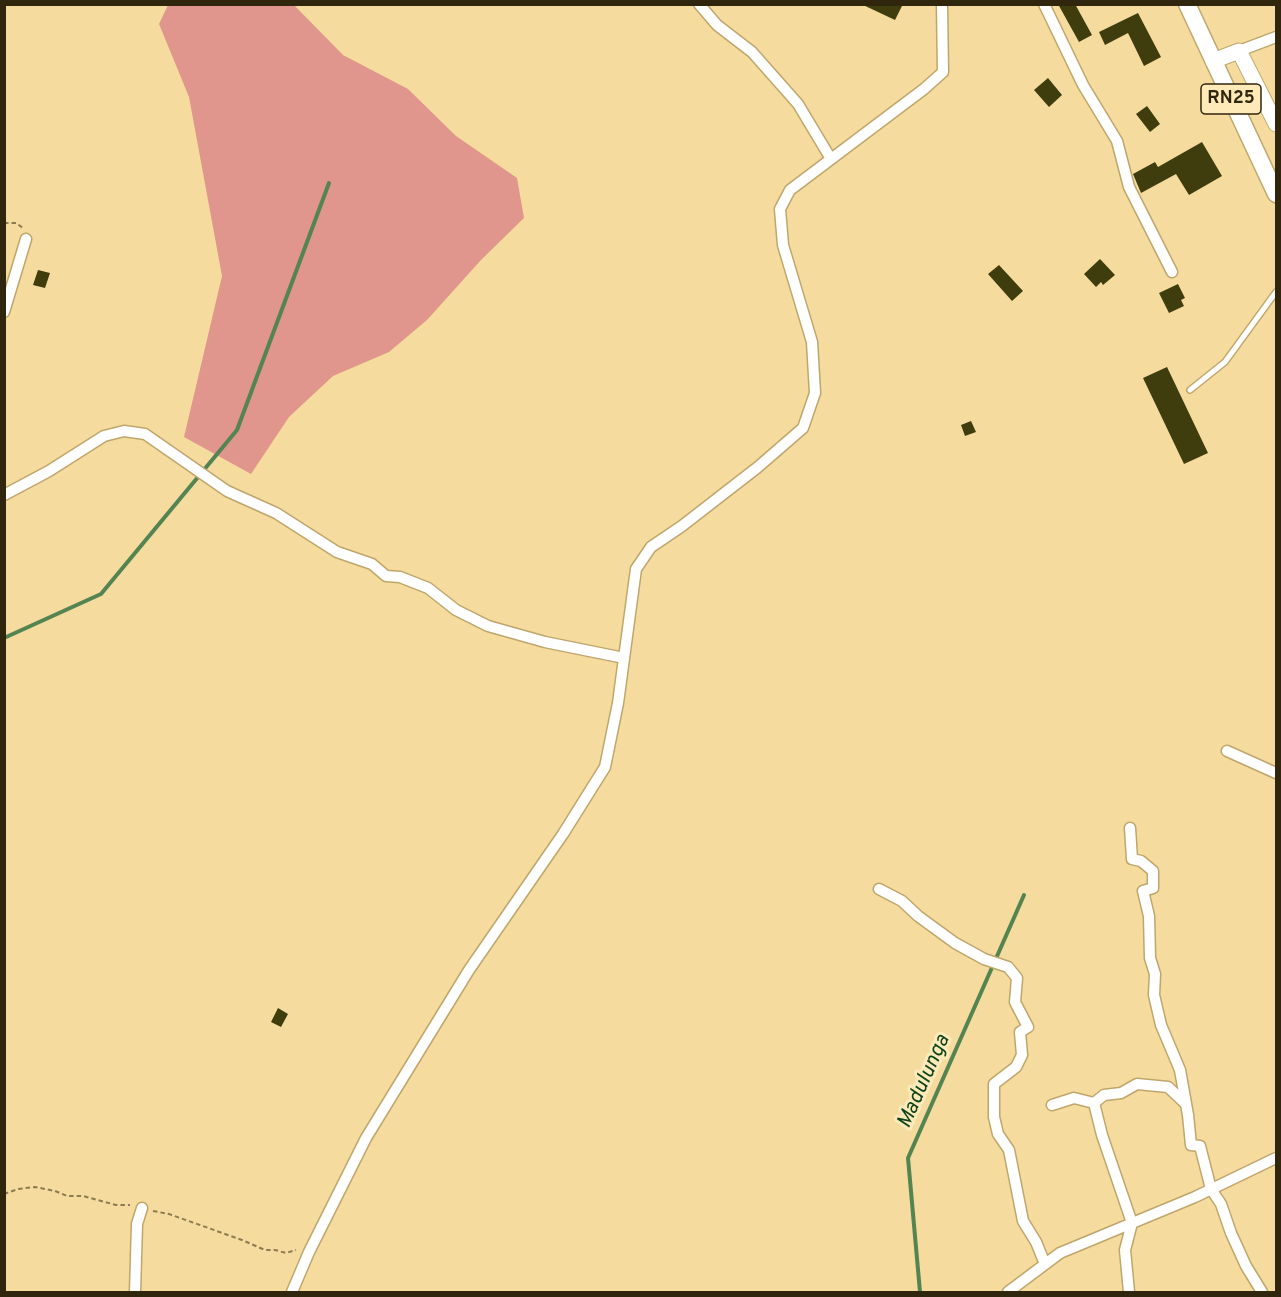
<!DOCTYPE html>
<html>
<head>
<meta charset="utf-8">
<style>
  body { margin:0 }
  #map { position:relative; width:1281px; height:1297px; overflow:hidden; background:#f5db9e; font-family:Overpass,sans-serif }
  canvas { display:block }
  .frame { position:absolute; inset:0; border:6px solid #30260d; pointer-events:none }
</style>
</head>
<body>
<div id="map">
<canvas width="1281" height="1297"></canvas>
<div class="frame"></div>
</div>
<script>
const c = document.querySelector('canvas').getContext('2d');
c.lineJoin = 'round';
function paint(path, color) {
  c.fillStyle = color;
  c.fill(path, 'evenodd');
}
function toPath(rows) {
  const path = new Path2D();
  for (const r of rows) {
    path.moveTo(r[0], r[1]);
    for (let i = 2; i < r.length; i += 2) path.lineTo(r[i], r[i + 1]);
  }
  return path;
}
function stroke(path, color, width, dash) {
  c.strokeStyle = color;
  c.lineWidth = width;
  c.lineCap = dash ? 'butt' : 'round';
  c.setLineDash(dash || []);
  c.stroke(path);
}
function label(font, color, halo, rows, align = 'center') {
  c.font = font + ' Overpass,sans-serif';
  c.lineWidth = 6;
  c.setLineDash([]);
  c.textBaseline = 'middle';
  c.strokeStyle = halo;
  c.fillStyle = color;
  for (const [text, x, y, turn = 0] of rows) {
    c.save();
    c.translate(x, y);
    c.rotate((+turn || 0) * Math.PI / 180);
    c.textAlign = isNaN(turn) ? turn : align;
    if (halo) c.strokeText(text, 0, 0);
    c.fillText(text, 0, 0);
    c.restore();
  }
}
paint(toPath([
  [168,5,294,5,343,55,408,89,456,136,517,178,524,218,481,260,427,320,389,352,333,376,289,417,251,474,184,437,222,276,189,97,159,24]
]), '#e1968d');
stroke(toPath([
  [4,638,101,594,237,430,329,183],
  [920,1292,908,1158,1024,895]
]), '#548451', 4);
paint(toPath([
  [861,4,903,4,895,20],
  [1058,4,1075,4,1092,35,1079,42],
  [1138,13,1161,57,1144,66,1128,33,1105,45,1099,32],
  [1048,78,1062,95,1049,107,1034,90],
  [1147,106,1160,124,1150,132,1136,114],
  [1202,142,1222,176,1189,195,1176,174,1141,193,1133,174,1155,162,1158,167],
  [1100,259,1115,275,1103,285,1101,282,1096,287,1084,274],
  [999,265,1023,291,1012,301,988,274],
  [38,270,50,273,45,288,33,285],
  [1178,284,1185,298,1181,300,1184,306,1169,313,1159,293],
  [1167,367,1208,453,1184,464,1143,378],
  [971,421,976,432,965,436,961,425],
  [278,1008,288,1014,281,1027,271,1022]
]), '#3f3d0d');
const lane = toPath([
  [1190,390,1225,362,1276,292]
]);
const street = toPath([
  [699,4,717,25,752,52,798,104,831,159],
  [1044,4,1083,85,1117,141,1129,187,1172,272],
  [1239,51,1276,37],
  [4,312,26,239],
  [4,495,49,471,104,436,124,431,145,434,227,491,276,513,337,552,372,564,386,576,400,577,428,588,456,610,488,626,545,642,624,658],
  [1227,751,1276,773],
  [1130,828,1132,859,1141,861,1153,871,1153,888,1143,891,1149,916,1150,958,1155,974,1154,995,1161,1025,1180,1070,1188,1115,1191,1145,1200,1146,1211,1189,1221,1204,1231,1233,1246,1266,1262,1292],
  [879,889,902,901,918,916,955,943,984,959,1008,967,1017,978,1015,1002,1028,1027,1020,1032,1022,1055,1016,1067,994,1084,994,1117,998,1134,1009,1150,1023,1221,1036,1242,1045,1264],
  [1094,1103,1102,1135,1132,1223,1125,1250,1129,1292],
  [1052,1105,1074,1098,1094,1103,1104,1095,1121,1093,1137,1084,1168,1087,1186,1104],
  [135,1292,137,1224,142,1208],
  [292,1292,309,1252,366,1138,469,970,563,834,605,767,618,703,636,569,651,547,682,526,758,467,803,428,815,393,812,342,783,245,780,209,790,190,924,89,943,72,942,4],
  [1008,1292,1060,1253,1195,1197,1276,1158]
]);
const secondary = toPath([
  [1213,61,1239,51,1276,124]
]);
const primary = toPath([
  [1187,4,1276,194]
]);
stroke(lane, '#bfa66b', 8);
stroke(street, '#bfa66b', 13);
stroke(secondary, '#bfa66b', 17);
stroke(primary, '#bfa66b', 19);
stroke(toPath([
  [4,223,16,223,23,228],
  [4,1194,18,1189,35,1187,55,1191,67,1196,83,1196,116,1205,130,1205],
  [153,1211,169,1214,242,1240,265,1250,275,1250,286,1253,296,1250]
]), '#8d7b51', 2, [4.5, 3]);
stroke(lane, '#fff', 5);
stroke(street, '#fff', 10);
stroke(secondary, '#fff', 15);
stroke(primary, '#fff', 16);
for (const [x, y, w] of [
  [1231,99,60]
]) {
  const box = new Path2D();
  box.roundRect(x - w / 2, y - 15, w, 30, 4.5);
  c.fillStyle = '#fee9b9';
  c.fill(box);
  stroke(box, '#30260d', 1.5);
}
label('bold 18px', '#30260d', null, [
  ["RN25",1231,99]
]);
label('italic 21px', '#0d441a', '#fee9b9', [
  ["Madulunga",925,1082,-66]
]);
</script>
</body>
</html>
